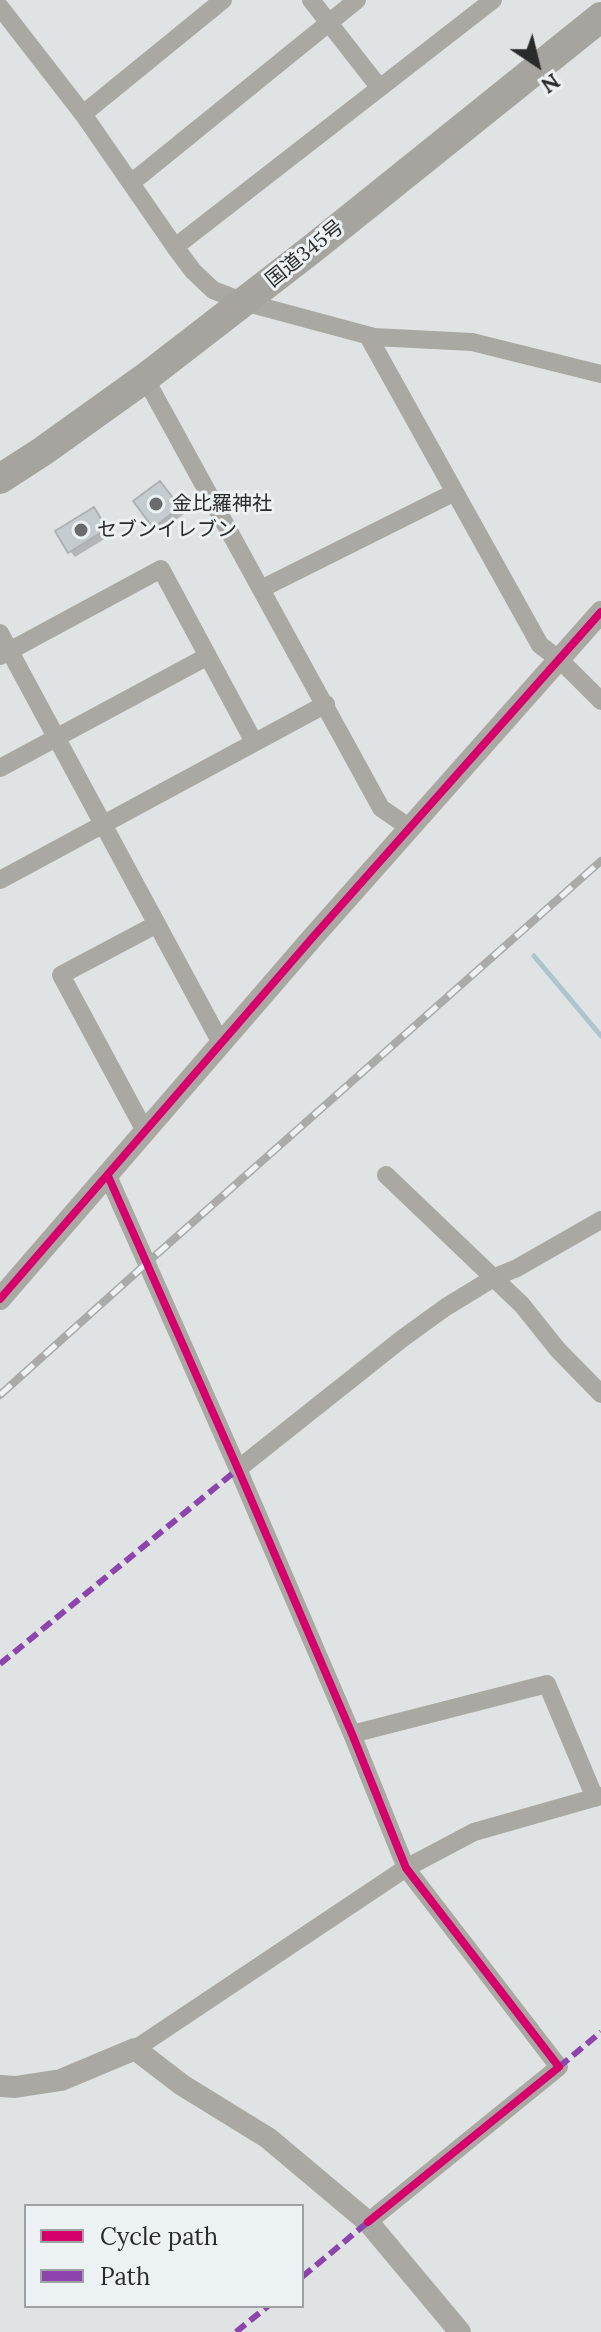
<!DOCTYPE html>
<html>
<head>
<meta charset="utf-8">
<style>
  body { margin:0 }
  #map { position:relative; width:601px; height:2332px; overflow:hidden; background:#e0e3e4; font-family:Lora,serif }
  canvas { display:block }
  .legend { position:absolute; left:24px; top:2204px; width:280px; height:104px; box-sizing:border-box; background:#ecf1f3; border:2px solid #9ea2a3; margin:0; padding:10px 14px; list-style:none; font-size:24px; color:#292b2b }
  .legend li { display:flex; align-items:center; gap:16px; height:40px }
  .legend b { width:40px; border:2px solid #9ea2a3 }
  .north { position:absolute; left:497px; top:24px; width:80px; height:80px; -webkit-text-stroke:6px #ecf1f3; paint-order:stroke; rotate:145deg; font-size:22px; font-weight:700; line-height:32px; text-align:center; color:#292b2b }
  .north::after { content:''; display:block; margin:auto; width:28px; height:36px; background:#292b2b; clip-path:polygon(50% 0,100% 100%,50% 72%,0 100%) }
</style>
</head>
<body>
<div id="map">
<canvas width="601" height="2332"></canvas>
<ul class="legend">
<li><b style="height:10px;background:#d6006c"></b>Cycle path</li>
<li><b style="height:10px;background:#8e44ad"></b>Path</li>
</ul>
<div class="north">N</div>
</div>
<script>
const c = document.querySelector('canvas').getContext('2d');
c.lineJoin = 'round';
function paint(path, color) {
  c.fillStyle = color;
  c.fill(path, 'evenodd');
}
function toPath(rows) {
  const path = new Path2D();
  for (const r of rows) {
    path.moveTo(r[0], r[1]);
    for (let i = 2; i < r.length; i += 2) path.lineTo(r[i], r[i + 1]);
  }
  return path;
}
function stroke(path, color, width, dash) {
  c.strokeStyle = color;
  c.lineWidth = width;
  c.lineCap = dash ? 'butt' : 'round';
  c.setLineDash(dash || []);
  c.stroke(path);
}
function label(font, color, halo, rows, align = 'center') {
  c.font = font + ' Lora,"Noto Sans JP",serif';
  c.lineWidth = 6;
  c.setLineDash([]);
  c.textBaseline = 'middle';
  c.strokeStyle = halo;
  c.fillStyle = color;
  for (const [text, x, y, turn = 0] of rows) {
    c.save();
    c.translate(x, y);
    c.rotate((+turn || 0) * Math.PI / 180);
    c.textAlign = isNaN(turn) ? turn : align;
    if (halo) c.strokeText(text, 0, 0);
    c.fillText(text, 0, 0);
    c.restore();
  }
}
paint(toPath([
  [165,489,184,514,159,532,154,526],
  [99,515,111,535,75,557,70,551]
]), '#0003');
stroke(toPath([
  [534,956,601,1036]
]), '#acc5ce', 5);
const building = toPath([
  [160,481,180,507,153,528,133,501,160,481],
  [94,507,107,529,68,553,55,531,94,507]
]);
paint(building, '#c4cccf');
stroke(building, '#aeb0b1', 2);
stroke(toPath([
  [311,0,379,87],
  [0,7,83,114,175,247,193,271,213,290,244,302,374,337,472,342,601,374],
  [83,114,223,0],
  [131,183,357,0],
  [175,247,493,0],
  [368,336,540,645,560,660,601,701],
  [145,378,381,808,410,828],
  [261,589,455,492],
  [0,633,221,1043],
  [0,656,161,569,254,742],
  [0,768,208,656],
  [0,880,326,704],
  [145,1131,61,975,157,924],
  [386,1175,522,1305,558,1350,601,1394],
  [108,1176,238,1469,352,1734,406,1868,559,2067,368,2222],
  [238,1469,403,1338,446,1307,495,1277,517,1268,601,1220],
  [352,1734,547,1684,595,1798],
  [135,2049,406,1868,474,1832,601,1796]
]), '#a9a8a3', 18);
stroke(toPath([
  [0,1299,313,937,601,612],
  [0,2086,15,2087,61,2080,135,2049,182,2085,268,2138,368,2222,460,2332]
]), '#a9a8a3', 22);
stroke(toPath([
  [0,479,43,451,145,378,312,249,601,17]
]), '#a5a49f', 30);
const rail = toPath([
  [0,1395,148,1262,601,861]
]);
stroke(rail, '#aaaba8', 8);
stroke(rail, '#ecf1f3', 5, [15]);
stroke(toPath([
  [0,1664,238,1469],
  [559,2067,601,2032],
  [302,2277,368,2222],
  [236,2332,268,2306]
]), '#8e44ad', 6, [12, 6]);
stroke(toPath([
  [108,1176,238,1469,352,1734,406,1868,559,2067,368,2222],
  [0,1299,313,937,601,612]
]), '#d6006c', 8);
for (const [x, y, r, color] of [
  [156,504,8,"#696b6c"],
  [81,530,8,"#696b6c"]
]) {
  const dot = new Path2D();
  dot.arc(x, y, r, 0, 2 * Math.PI);
  c.fillStyle = color;
  c.fill(dot);
  stroke(dot, '#ecf1f3', 3);
}
label('20px', '#292b2b', '#ecf1f3', [
  ["国道345号",305,254,-39]
]);
label('20px', '#292b2b', '#ecf1f3', [
  ["金比羅神社",172,504],
  ["セブンイレブン",97,530]
], 'left');
</script>
</body>
</html>
